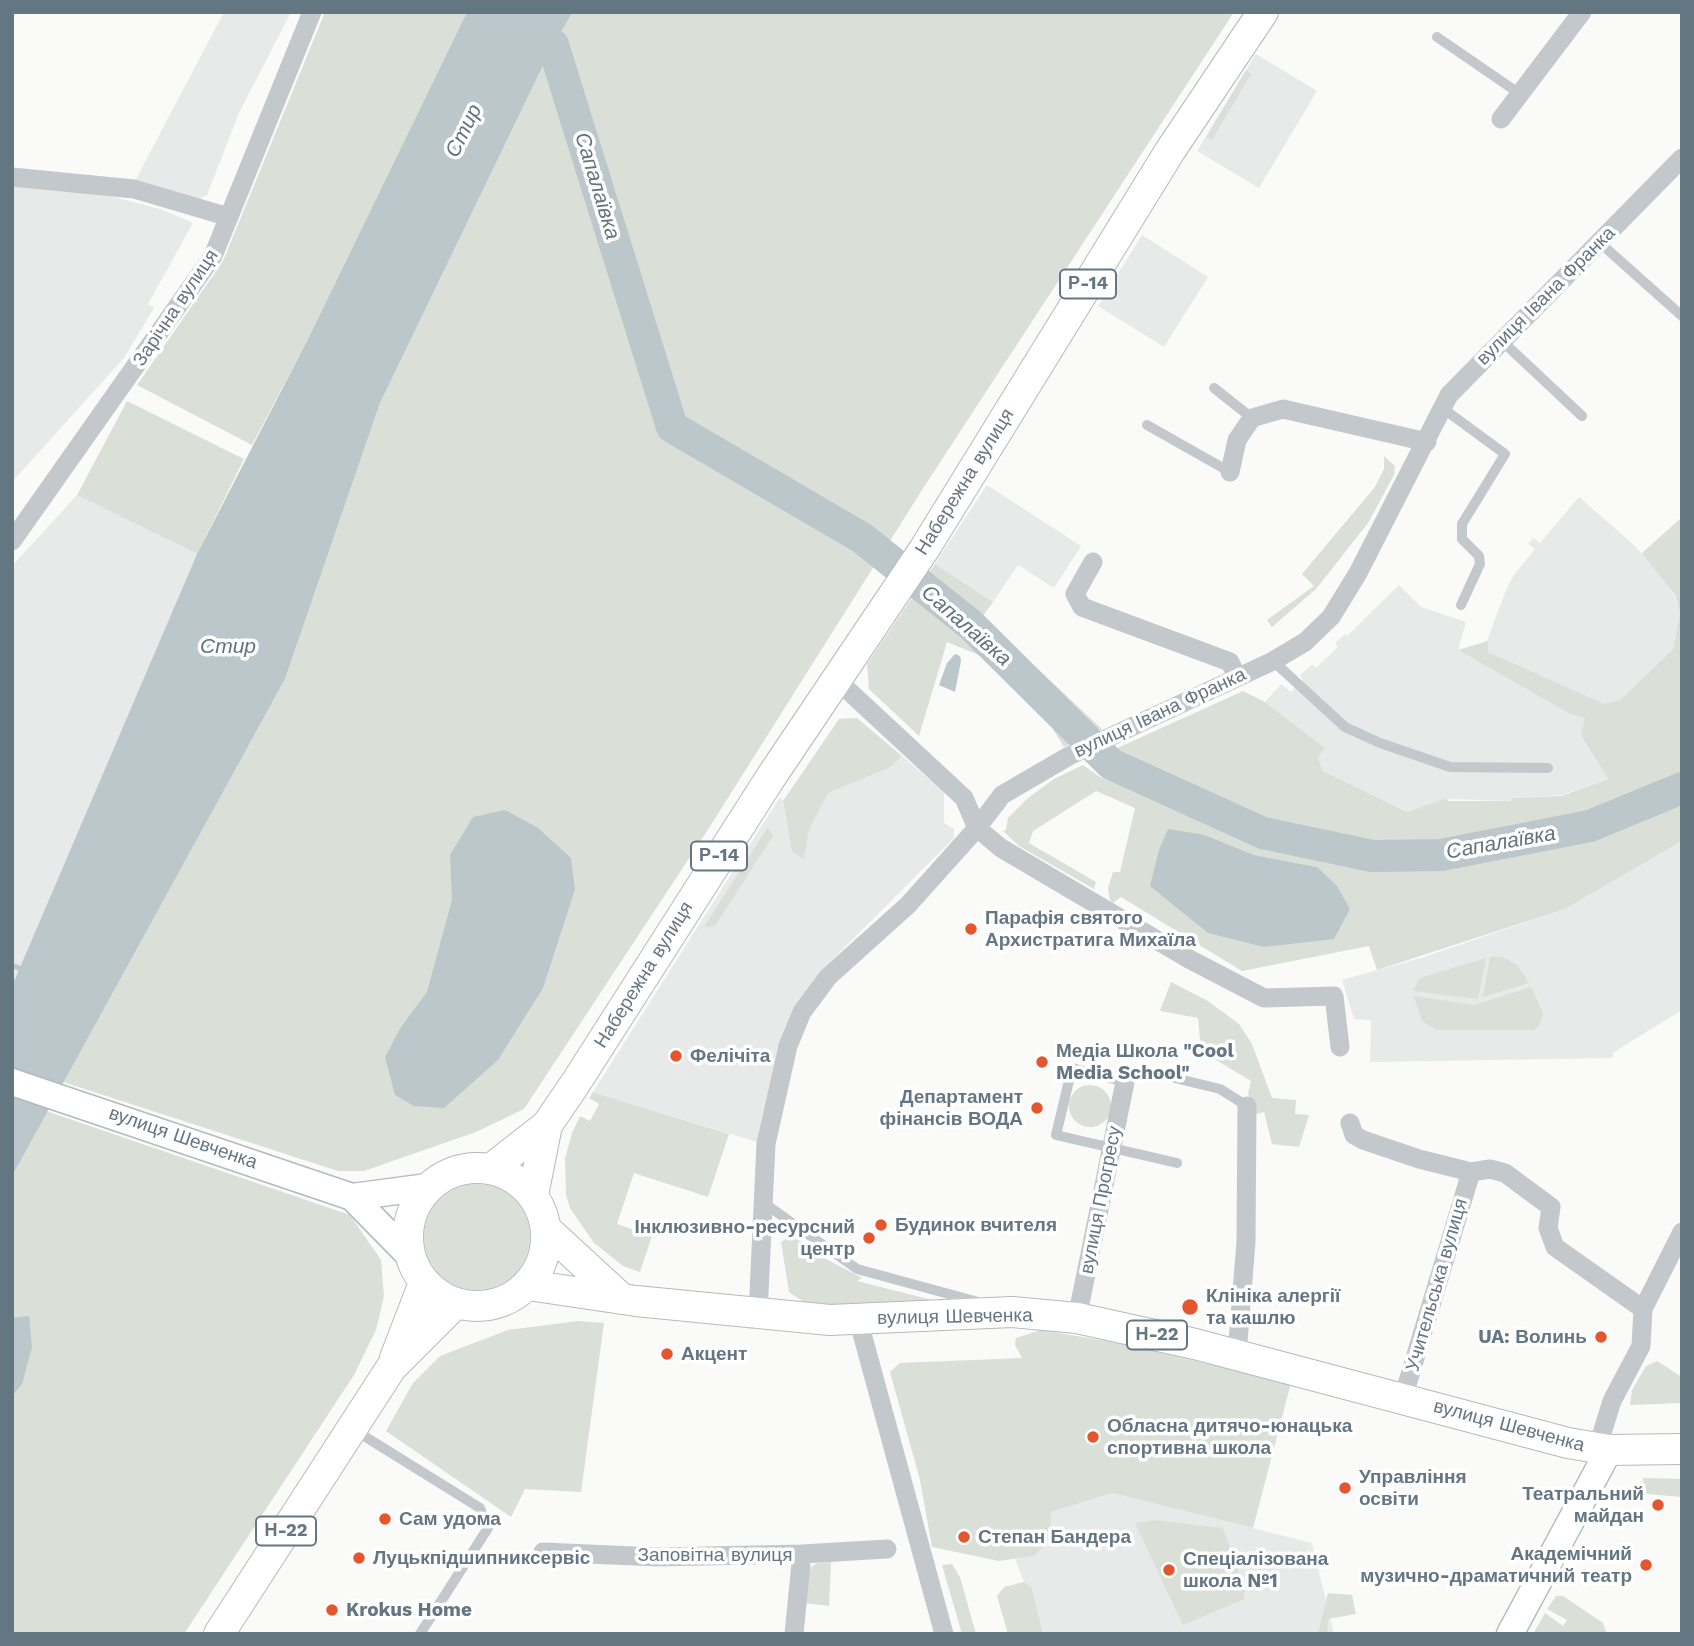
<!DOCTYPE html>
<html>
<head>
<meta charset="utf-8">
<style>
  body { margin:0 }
  #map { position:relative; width:1694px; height:1646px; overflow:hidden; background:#fafaf8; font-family:"Work Sans",sans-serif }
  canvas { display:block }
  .frame { position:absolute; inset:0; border:14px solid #657683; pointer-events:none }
</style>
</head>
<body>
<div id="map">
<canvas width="1694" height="1646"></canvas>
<div class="frame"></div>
</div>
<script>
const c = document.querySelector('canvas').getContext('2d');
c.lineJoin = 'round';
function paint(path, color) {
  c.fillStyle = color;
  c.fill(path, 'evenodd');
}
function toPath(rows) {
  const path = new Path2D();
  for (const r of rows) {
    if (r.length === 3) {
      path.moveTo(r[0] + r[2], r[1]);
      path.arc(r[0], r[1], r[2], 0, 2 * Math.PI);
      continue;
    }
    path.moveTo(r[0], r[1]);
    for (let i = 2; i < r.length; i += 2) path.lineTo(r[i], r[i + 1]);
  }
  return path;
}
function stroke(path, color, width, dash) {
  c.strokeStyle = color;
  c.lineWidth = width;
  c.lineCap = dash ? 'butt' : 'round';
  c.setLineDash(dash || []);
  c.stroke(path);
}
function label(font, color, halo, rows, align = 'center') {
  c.font = font + ' "Work Sans",sans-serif';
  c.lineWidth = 7;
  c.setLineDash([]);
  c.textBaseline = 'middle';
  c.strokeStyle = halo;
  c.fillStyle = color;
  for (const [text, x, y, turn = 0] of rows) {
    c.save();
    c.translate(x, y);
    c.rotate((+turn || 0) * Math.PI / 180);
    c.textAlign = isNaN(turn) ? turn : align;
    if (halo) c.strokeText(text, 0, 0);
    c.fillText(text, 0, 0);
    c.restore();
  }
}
paint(toPath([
  [224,12,291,12,239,113,207,195,197,200,135,181],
  [1256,54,1317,91,1259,188,1197,151],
  [12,183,77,187,163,210,193,223,148,304,154,308,124,358,12,482],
  [1142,235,1208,277,1164,347,1098,306],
  [987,485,1081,546,1054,588,1018,565,993,602,935,564],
  [77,495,197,554,12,986,12,566],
  [1579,497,1633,544,1655,567,1674,595,1680,614,1673,649,1620,700,1604,705,1488,652,1487,641,1506,590,1514,575,1535,549,1528,544,1533,538,1540,543],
  [1399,585,1421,607,1466,622,1458,650,1570,714,1586,718,1581,737,1608,779,1561,795,1512,798,1512,801,1447,799,1407,812,1323,771,1318,758,1325,748,1265,702,1281,684,1291,692,1303,680,1300,675,1312,665,1316,668,1338,647,1335,643,1345,634,1347,636],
  [902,756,944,792,944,823,954,829,954,838,821,971,757,1142,593,1092,780,797,783,801,792,852,804,858,809,830,828,793,891,767],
  [1682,841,1682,1010,1614,1052,1612,1058,1370,1062,1371,1020,1354,1019,1342,980,1421,958,1565,909],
  [1112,1493,1312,1543,1334,1634,1043,1634,1032,1588,1024,1582,1015,1559,1034,1556,1051,1512]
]), '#e8e9e9');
paint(toPath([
  [325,12,467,12,308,339,252,445,137,385,223,261],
  [573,12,1234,12,922,490,709,828,524,1109,476,1132,364,1171,338,1171,63,1082,285,679,380,403,553,45],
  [1246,70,1251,74,1212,140,1206,137],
  [127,401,244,459,197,554,77,495],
  [1384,456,1395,466,1394,475,1368,523,1316,589,1272,627,1267,620,1314,586,1302,574,1375,487,1384,469],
  [1682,517,1682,841,1565,909,1377,970,1369,946,1242,971,1121,897,1113,903,1110,900,1108,888,1113,872,1120,872,1135,808,1096,791,1033,831,1029,843,1096,882,1094,889,1019,846,1003,831,1006,830,1008,818,1028,798,1054,779,1083,765,1100,777,1156,797,1165,776,1125,759,1113,750,1243,691,1265,702,1325,748,1318,758,1323,771,1407,812,1447,798,1448,801,1511,801,1512,798,1561,796,1608,779,1581,736,1585,718,1570,714,1458,650,1488,641,1488,652,1604,704,1620,700,1673,649,1680,614,1675,595,1642,553],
  [1205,835,1254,855,1317,867,1294,942,1264,947],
  [935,564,993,602,982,617,1102,729,1064,747,1029,691,986,658,947,642,919,736,869,689,867,664],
  [857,718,902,756,891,767,828,793,809,830,804,859,792,852,783,801,839,719],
  [768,827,773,836,715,926,704,927],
  [1490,957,1502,957,1517,965,1529,983,1483,997],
  [1486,958,1478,999,1413,991,1420,978],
  [1171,982,1208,1001,1239,1024,1252,1044,1272,1098,1296,1100,1295,1114,1309,1115,1299,1147,1272,1144,1264,1112,1256,1114,1248,1094,1251,1081,1201,1051,1198,1018,1160,1011],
  [1531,987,1543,1013,1540,1025,1534,1030,1437,1030,1422,1021,1414,996,1474,1005],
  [1090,1106,21],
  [593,1092,729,1134,708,1197,634,1173,617,1224,652,1236,640,1272,623,1266,594,1243,570,1208,566,1195,565,1159,572,1133,580,1116,590,1121,599,1104,589,1098],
  [46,1111,350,1215,381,1260,384,1296,376,1330,354,1375,184,1634,12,1634,12,1176],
  [477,1237,53],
  [792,1235,828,1260,862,1278,857,1281,936,1301,933,1305,808,1305,789,1292,781,1242],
  [578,1321,604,1323,581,1492,525,1489,511,1517,386,1431,413,1383,440,1356,508,1330],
  [1041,1330,1118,1343,1291,1383,1253,1528,1112,1493,1051,1512,1050,1540,1034,1556,999,1561,932,1547,920,1480,890,1372,900,1363,1022,1358,1015,1345,1016,1338],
  [1657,1361,1682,1377,1682,1403,1630,1405,1632,1390,1646,1366],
  [1643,1478,1682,1479,1682,1497,1647,1494,1643,1489],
  [1154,1520,1223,1528,1244,1588,1244,1599,1183,1625,1135,1523],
  [831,1562,829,1606,804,1603,807,1575,811,1567,817,1563],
  [952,1564,960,1577,976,1634,962,1634,942,1565],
  [1024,1582,1032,1588,1043,1634,1008,1634,997,1596,1004,1587],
  [1328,1593,1352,1595,1356,1614,1328,1619,1327,1634,1318,1634],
  [1556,1596,1563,1596,1603,1623,1607,1634,1533,1634,1545,1613,1563,1626,1567,1620,1547,1609]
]), '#dadfd7');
paint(toPath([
  [467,12,573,12,553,45,380,403,285,679,12,1176,12,986,197,554,308,339],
  [955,654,960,656,961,661,955,692,939,685,947,663],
  [505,810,538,828,571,858,575,889,543,988,498,1060,444,1108,414,1106,395,1095,385,1057,401,1027,427,992,452,900,450,855,473,817],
  [1168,829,1205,835,1254,855,1317,867,1337,886,1350,909,1334,939,1264,947,1208,933,1150,886,1159,850],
  [29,1316,32,1347,22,1384,12,1396,12,1318]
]), '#bbc7cb');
stroke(toPath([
  [12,965,25,971]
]), '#bbc7cb', 5);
stroke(toPath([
  [517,24,553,45,672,427,862,538,971,625,1111,764,1263,833,1372,856,1441,855,1590,826,1682,788]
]), '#bbc7cb', 32);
const secondary = toPath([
  [12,1082,352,1197,408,1254],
  [352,1197,427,1187],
  [1510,1634,1609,1450]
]);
const primary = toPath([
  [477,1237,69],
  [492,1168,547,1125,575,1084,771,777,925,548,1170,151,1263,12],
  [533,1195,547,1125],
  [547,1230,622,1299],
  [528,1285,636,1301,830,1320,1012,1312,1077,1318,1195,1344,1568,1443,1609,1450,1682,1449],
  [395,1358,424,1283],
  [219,1634,391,1368,455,1304]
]);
stroke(secondary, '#b3babf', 29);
stroke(primary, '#b5babe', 32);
stroke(toPath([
  [1437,37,1520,94],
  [1599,242,1682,316],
  [1501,340,1582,416],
  [1214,388,1252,418],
  [1441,407,1505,454,1462,524,1462,539,1479,556,1480,564,1461,605],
  [1147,425,1230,472],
  [1273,661,1345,727,1380,743,1450,767,1548,768],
  [1177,1163,1056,1135,1072,1068,1125,1082,1142,1070,1220,1089,1247,1106],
  [764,1203,857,1269,982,1303],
  [356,1431,480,1508,488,1528,420,1634]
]), '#c3c8cc', 10);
stroke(toPath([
  [1501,119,1582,12],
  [12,177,134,189,229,217],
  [1230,472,1237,440,1252,418,1283,409,1427,442],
  [12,541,213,256,312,12],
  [1093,562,1075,594,1082,607,1230,662,1237,677],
  [838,681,964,798,977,828,1001,848,1189,959,1264,998,1334,996,1340,1047],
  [1350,1123,1354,1135,1363,1140,1419,1159,1471,1172,1490,1169,1505,1173,1551,1207,1548,1228,1555,1247,1643,1309,1641,1346,1612,1401,1597,1449],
  [1643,1309,1682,1232],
  [758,1314,766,1144,788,1046,802,1012,828,977,908,905,977,828,1002,795,1069,756,1273,661,1305,642,1331,617,1358,573,1449,395,1682,158],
  [1077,1318,1125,1082],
  [858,1319,944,1634],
  [1237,1354,1246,1242,1247,1106],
  [1403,1398,1471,1172],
  [543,1552,657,1557,802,1554,887,1549],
  [794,1634,802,1554]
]), '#c3c8cc', 19);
stroke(secondary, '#fff', 26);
stroke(primary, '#fff', 30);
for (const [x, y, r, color] of [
  [971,929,7,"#e4572e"],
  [676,1056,7,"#e4572e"],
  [1042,1062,7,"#e4572e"],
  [1037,1108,7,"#e4572e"],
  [881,1225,7,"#e4572e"],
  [869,1238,7,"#e4572e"],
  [1190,1307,9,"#e4572e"],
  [1601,1337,7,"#e4572e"],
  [667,1354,7,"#e4572e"],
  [1093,1437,7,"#e4572e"],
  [1345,1488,7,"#e4572e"],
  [1658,1505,7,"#e4572e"],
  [385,1519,7,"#e4572e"],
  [964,1537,7,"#e4572e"],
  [359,1558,7,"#e4572e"],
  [1646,1565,7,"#e4572e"],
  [1169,1570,7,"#e4572e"],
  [332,1610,7,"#e4572e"]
]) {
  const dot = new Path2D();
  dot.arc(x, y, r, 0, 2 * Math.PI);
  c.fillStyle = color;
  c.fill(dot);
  stroke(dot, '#fff', 2.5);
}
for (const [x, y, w] of [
  [1088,284,56],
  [719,856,56],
  [1157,1335,60],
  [286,1531,60]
]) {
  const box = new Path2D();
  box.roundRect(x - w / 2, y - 14.5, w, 29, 5);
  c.fillStyle = '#fff';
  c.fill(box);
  stroke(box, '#657683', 2);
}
label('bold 18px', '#657683', null, [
  ["Р-14",1088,284],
  ["Р-14",719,856],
  ["Н-22",1157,1335],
  ["Н-22",286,1531]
]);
label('19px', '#657683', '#fff', [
  ["вулиця Івана Франка",1546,296,-45],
  ["Зарічна вулиця",176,308,-56],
  ["Набережна вулиця",965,482,-58],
  ["вулиця Івана Франка",1160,713,-25],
  ["Набережна вулиця",644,975,-58],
  ["вулиця Шевченка",183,1138,19],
  ["вулиця Прогресу",1101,1200,-79],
  ["Учительська вулиця",1437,1285,-74],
  ["вулиця Шевченка",955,1317,-1],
  ["вулиця Шевченка",1509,1426,15],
  ["Заповітна вулиця",715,1555]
]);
label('bold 19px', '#657683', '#fff', [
  ["Парафія святого",985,918],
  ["Архистратига Михаїла",985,940],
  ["Медіа Школа \"Cool",1056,1051],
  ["Media School\"",1056,1073],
  ["Фелічіта",690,1056],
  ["Департамент",1023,1097,"right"],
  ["фінансів ВОДА",1023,1119,"right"],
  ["Будинок вчителя",895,1225],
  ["Інклюзивно-ресурсний",855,1227,"right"],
  ["центр",855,1249,"right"],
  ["Клініка алергії",1206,1296],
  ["та кашлю",1206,1318],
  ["UA: Волинь",1587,1337,"right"],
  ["Акцент",681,1354],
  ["Обласна дитячо-юнацька",1107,1426],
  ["спортивна школа",1107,1448],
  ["Управління",1359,1477],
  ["освіти",1359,1499],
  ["Театральний",1644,1494,"right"],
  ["майдан",1644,1516,"right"],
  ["Сам удома",399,1519],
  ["Степан Бандера",978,1537],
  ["Академічний",1632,1554,"right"],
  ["музично-драматичний театр",1632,1576,"right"],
  ["Луцькпідшипниксервіс",373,1558],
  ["Спеціалізована",1183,1559],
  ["школа №1",1183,1581],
  ["Krokus Home",346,1610]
], 'left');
label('italic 21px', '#60757c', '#fff', [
  ["Стир",464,131,-64],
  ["Сапалаївка",597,186,73],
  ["Сапалаївка",966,626,41],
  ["Стир",228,647],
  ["Сапалаївка",1501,843,-10]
]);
</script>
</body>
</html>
